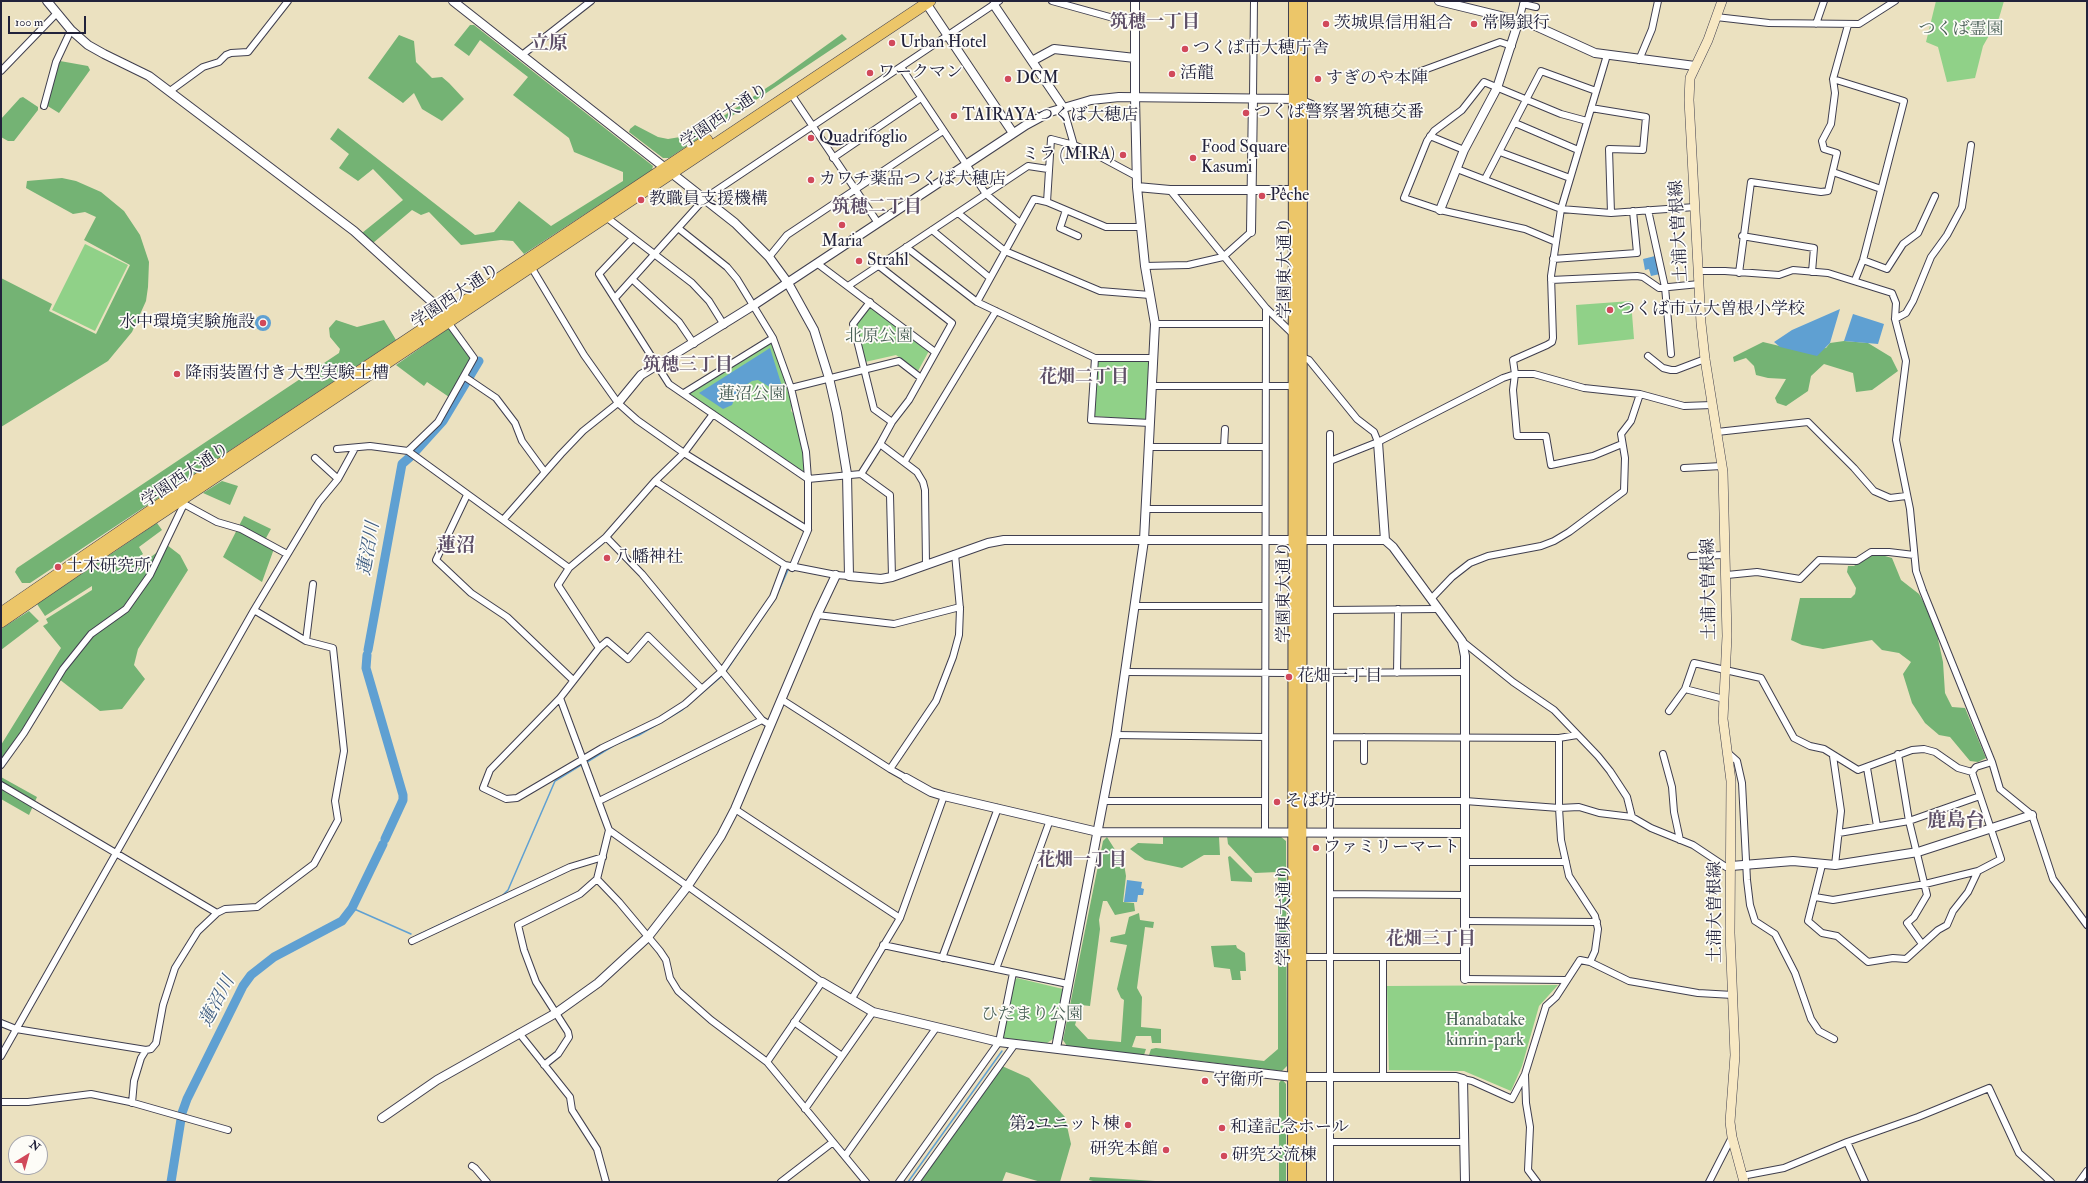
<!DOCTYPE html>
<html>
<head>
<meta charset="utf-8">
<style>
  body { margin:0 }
  #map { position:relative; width:2088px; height:1183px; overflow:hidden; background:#ebe1c0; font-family:"IM FELL Double Pica",serif }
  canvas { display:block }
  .frame { position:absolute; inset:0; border:2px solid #22223b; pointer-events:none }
  .north { position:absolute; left:8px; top:1135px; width:40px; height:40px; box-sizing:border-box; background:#fdfcf7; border:1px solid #a5a5ac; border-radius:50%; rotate:37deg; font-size:11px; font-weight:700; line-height:16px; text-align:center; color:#22223b }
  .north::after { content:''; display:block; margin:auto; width:14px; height:18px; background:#d1495b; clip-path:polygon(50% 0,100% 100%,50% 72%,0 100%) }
  .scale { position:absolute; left:8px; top:16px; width:78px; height:18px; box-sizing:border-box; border:2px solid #22223b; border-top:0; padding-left:5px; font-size:12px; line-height:14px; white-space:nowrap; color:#22223b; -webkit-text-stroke:3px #fdfcf7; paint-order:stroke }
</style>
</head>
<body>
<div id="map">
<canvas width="2088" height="1183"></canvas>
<div class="frame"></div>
<div class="north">N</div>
<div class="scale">100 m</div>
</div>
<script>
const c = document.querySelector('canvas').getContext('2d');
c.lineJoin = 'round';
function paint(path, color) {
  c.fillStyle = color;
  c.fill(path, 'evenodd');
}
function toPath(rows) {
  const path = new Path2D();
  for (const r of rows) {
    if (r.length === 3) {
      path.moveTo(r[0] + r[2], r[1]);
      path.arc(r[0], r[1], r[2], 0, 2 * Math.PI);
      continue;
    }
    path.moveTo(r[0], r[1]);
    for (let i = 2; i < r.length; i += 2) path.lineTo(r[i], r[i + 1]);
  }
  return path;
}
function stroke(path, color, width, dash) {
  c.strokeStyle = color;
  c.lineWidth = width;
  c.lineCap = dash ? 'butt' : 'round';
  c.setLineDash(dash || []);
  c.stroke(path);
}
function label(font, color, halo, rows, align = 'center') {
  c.font = font + ' "IM FELL Double Pica","Noto Serif JP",serif';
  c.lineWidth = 3.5;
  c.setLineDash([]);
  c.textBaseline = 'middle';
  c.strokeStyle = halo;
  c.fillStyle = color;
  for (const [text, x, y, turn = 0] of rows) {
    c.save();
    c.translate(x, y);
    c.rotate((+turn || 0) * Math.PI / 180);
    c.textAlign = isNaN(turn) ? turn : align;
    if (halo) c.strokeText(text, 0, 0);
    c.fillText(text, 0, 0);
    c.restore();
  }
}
paint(toPath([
  [1936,1,2004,1,1999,18,1983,46,1975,78,1947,82,1938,47,1926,42],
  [85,244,128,265,95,331,52,310],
  [1631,301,1634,339,1578,345,1576,305],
  [867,303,930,349,918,371,896,355,865,362,853,321],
  [770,343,773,344,792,405,791,411,794,414,804,454,805,472,803,473,690,395,690,392],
  [1099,360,1149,362,1146,418,1144,420,1093,416,1097,362],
  [1017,978,1063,989,1053,1039,1047,1043,1004,1038,1003,1035,1015,980],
  [1558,985,1539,1006,1522,1066,1511,1091,1464,1071,1389,1070,1387,986]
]), '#90d188');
paint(toPath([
  [470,25,474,25,653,166,652,170,524,254,513,241,501,240,461,245,429,212,421,215,412,210,373,243,362,233,403,200,373,169,358,181,339,168,349,154,330,139,338,128,475,235,494,232,519,201,551,226,623,181,623,172,574,152,569,138,513,95,528,77,480,40,469,56,454,45],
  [842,34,847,39,669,158,663,158,629,132,630,129,635,125,658,137,668,139,686,136,705,128,774,83],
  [399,35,414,41,416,62,432,78,442,77,449,83,464,99,442,121,422,109,414,93,403,103,368,78],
  [60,61,88,66,90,70,59,113,46,105],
  [23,97,38,107,38,110,14,141,8,141,1,137,1,119,20,98],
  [62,178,76,181,101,192,124,211,140,235,149,262,148,287,146,301,132,332,108,361,1,427,1,278,52,304,49,311,96,334,130,265,84,240,96,217,85,212,73,214,26,188,27,181],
  [336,320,357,327,384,320,396,340,30,583,22,583,15,572,17,568,339,353,340,349,330,337,329,328],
  [449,328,471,357,449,397,427,382,424,386,396,365],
  [1844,341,1868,343,1891,357,1898,371,1872,390,1856,392,1853,373,1824,364,1811,376,1808,391,1786,406,1777,403,1775,398,1786,379,1768,378,1756,375,1754,366,1746,358,1734,362,1733,357,1763,342,1796,350,1826,348,1830,343],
  [222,481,238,486,230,505,203,493],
  [244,516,271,529,266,538,275,546,262,582,223,557],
  [157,523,162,530,139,547,143,554,139,557,144,562,167,545,180,555,188,570,138,649,134,665,145,679,122,709,100,711,59,679,1,763,1,745,61,648,43,626,48,623,46,619,92,590,92,586,45,616,37,604],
  [1871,552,1892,558,1901,580,1919,594,1934,621,1943,662,1945,693,1952,707,1965,708,1986,758,1978,762,1970,761,1950,737,1939,735,1925,723,1912,703,1903,674,1911,662,1899,653,1882,650,1872,640,1823,649,1802,645,1791,640,1800,598,1851,598,1855,594,1856,588,1847,572,1848,566,1854,566],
  [29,611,39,621,1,650,1,629],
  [1,777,37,797,29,815,1,799],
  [1227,836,1280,836,1286,841,1287,1066,1282,1071,1149,1055,1151,1049,1156,1048,1264,1061,1278,1049,1278,872,1255,873,1228,844],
  [1107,837,1124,864,1126,876,1123,902,1134,903,1135,911,1115,915,1107,901,1103,901,1099,920,1100,929,1090,1006,1081,1005,1075,1025,1088,1039,1121,1042,1124,1000,1121,998,1117,989,1127,945,1110,942,1111,937,1125,934,1129,917,1139,913,1140,920,1154,922,1153,928,1145,927,1137,988,1142,997,1141,1027,1161,1029,1161,1043,1152,1043,1151,1036,1136,1036,1132,1047,1146,1049,1144,1055,1067,1046,1063,1040,1103,841],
  [1163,837,1219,837,1220,855,1204,855,1182,868,1145,860,1130,849,1138,843,1163,844],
  [1230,856,1252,878,1252,882,1231,881,1228,857],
  [1236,945,1237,948,1245,953,1246,971,1240,971,1241,980,1232,980,1230,969,1214,967,1211,946],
  [1002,1066,1029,1078,1065,1117,1071,1144,1060,1182,1041,1182,1006,1172,1002,1182,919,1182],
  [1282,1079,1286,1084,1286,1182,1279,1182,1279,1083],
  [1090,1177,1123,1179,1171,1182,1097,1182,1089,1180]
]), '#74b374');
paint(toPath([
  [1655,256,1660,274,1651,276,1649,269,1645,270,1643,259],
  [1840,309,1830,343,1817,356,1780,347,1774,342,1792,330],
  [1853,314,1884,324,1878,344,1844,341],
  [263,323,8],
  [770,348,785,396,758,380,752,381,738,390,732,405,723,409,699,393],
  [1127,880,1142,882,1141,888,1144,889,1143,895,1138,895,1137,902,1124,902]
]), '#5fa0d2');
stroke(toPath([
  [726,671,775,599,788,570],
  [616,744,639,735,682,710,723,675],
  [587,762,613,746],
  [502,896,508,890,555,781,581,765],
  [352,908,411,934],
  [416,936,467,912],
  [908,1182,1002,1051]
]), '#5fa0d2', 1.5);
stroke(toPath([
  [414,453,443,421,479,361],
  [368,650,402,464,410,457],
  [367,655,366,668,403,795,403,800,385,839],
  [171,1182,182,1113,187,1099,243,986,251,975,274,957,342,921,352,908,383,844]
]), '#5fa0d2', 9);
const minor = toPath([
  [1052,1,1135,24],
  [1523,4,1536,7],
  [1716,17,1769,23,1859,24,1895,1],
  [1519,20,1524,1],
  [1816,24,1824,1],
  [522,55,591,1],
  [1607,55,1561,209,1551,276,1553,338,1552,342,1547,345,1513,360,1515,374,1513,390,1517,436,1546,436,1551,465,1593,456,1622,444],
  [1639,60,1652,29,1658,1],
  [901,67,986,194,1020,223],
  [1,71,56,14],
  [1405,77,1500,42,1512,46],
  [1833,79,1904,101,1863,260,1855,280],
  [170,91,203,67,219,62,226,55,231,53,248,52,288,1],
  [791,94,878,223],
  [1253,97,1254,1],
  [1302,100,1312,104],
  [44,106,56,62,71,30],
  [1063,107,1074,145],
  [1591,108,1646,117,1643,150,1609,149,1611,213],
  [1515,123,1578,150],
  [1430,136,1464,150],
  [1500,152,1570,178],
  [833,158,921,98],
  [1457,169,1561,209,1611,213,1695,207],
  [1833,172,1881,189],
  [1485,179,1541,71,1596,91],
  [1170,190,1266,308,1294,335],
  [1047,202,1051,139,1074,145,1095,154,1136,176],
  [1066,210,1060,228,1078,236],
  [1648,210,1665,287,1671,354],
  [958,213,1005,251,1100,291,1150,295],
  [606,217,692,283,709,301,724,325],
  [678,228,727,267,737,279,773,338,791,388,806,452,808,479,861,474,880,444,892,422,909,400,952,323,879,266],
  [932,230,990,278],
  [1742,236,1814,248,1812,272],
  [633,238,599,274,669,384,808,479,808,530,792,568],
  [1556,242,1525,229,1440,210,1404,198,1427,141,1434,131,1462,110,1484,82,1561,114,1587,121],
  [906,247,977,302,1095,358,1153,358],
  [769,257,787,235,943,131],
  [1553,259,1637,253,1633,211],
  [1863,260,1887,269,1903,244,1918,233,1935,196],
  [818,264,935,352],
  [1145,266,1188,265,1223,257,1251,232],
  [1698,271,1725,271,1779,275,1793,270,1828,273,1892,293,1896,303,1895,319,1906,361,1896,440,1910,509,1916,571,1923,591,1992,762,2000,789,2032,815,2053,879,2087,925],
  [1739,273,1751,182,1821,192,1828,191,1837,153,1824,149,1822,141,1831,124,1835,93,1833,79,1848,25],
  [632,279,679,322,694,344],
  [1551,280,1637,276,1643,277,1659,288,1699,284],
  [848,286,1028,166,1048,169],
  [615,298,705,198,999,1],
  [870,302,853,324,874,409,892,422],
  [977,302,1034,199,1047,202,1106,227,1140,227],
  [1895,319,1906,313,1913,301,1931,257,1947,235,1962,207,1971,145],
  [1155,324,1265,324],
  [1648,356,1663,368,1671,370,1676,370,1705,359],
  [1302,357,1309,360,1357,419,1374,432,1378,442],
  [1095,358,1091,420,1150,423],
  [465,377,496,398,515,423,522,441,544,471],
  [1152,386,1288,386],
  [791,388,899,361,921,378],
  [684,393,773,338],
  [713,414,684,453,808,530],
  [1717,432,1808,422,1854,468,1874,491,1890,498,1906,496],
  [1330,434,1330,461],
  [880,444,917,472,923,482,925,490,926,565],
  [1149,447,1265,447],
  [1224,447,1225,429],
  [337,449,370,446,408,451,503,520,561,454,583,431,618,403],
  [408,451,438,422,474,358,448,322],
  [315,458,338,479],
  [905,461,996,311],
  [1684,468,1722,466],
  [861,474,890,495,892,577],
  [655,481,785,565,836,575,849,576],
  [467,495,436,560,471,593,507,617,573,680],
  [184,504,217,522,241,529,287,554],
  [1146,509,1265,509],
  [503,520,569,568,606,537,655,481,684,453,637,420,618,403,584,355,530,265],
  [606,537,642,574,762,720,770,725],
  [1691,556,1726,555],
  [569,568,558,585,599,648,560,698,609,830,597,879,619,902,660,951,666,960,670,978,678,991,711,1020,767,1062,866,1182],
  [1727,575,1757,572,1800,579,1819,560,1857,561,1871,552,1889,552,1914,555],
  [1431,599,1452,577,1470,563,1488,556,1541,546,1554,541,1569,532,1624,491,1625,458,1621,434,1631,421,1640,394],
  [1134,606,1264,606],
  [1330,610,1438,609],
  [817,615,894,624,960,607],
  [306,641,313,584],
  [1462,641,1513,682,1554,710,1598,756,1610,771,1627,797,1632,817],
  [599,648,607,641,628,659,648,636,702,689],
  [1126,672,1288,673],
  [1306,673,1465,672],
  [1397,673,1398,609],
  [560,698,490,770,483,788,506,799,517,798,602,748,660,720,685,704,722,671,773,597,785,565],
  [781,699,890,769],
  [1724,699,1685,689,1694,663,1761,678,1794,738,1810,746,1824,749,1858,770,1912,750,1924,749,1935,752,1958,768,1972,772,1976,767,1992,762],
  [1669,711,1685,689],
  [1116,735,1265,737],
  [1330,737,1559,738,1577,735],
  [1728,753,1737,761,1742,783,1747,880,1750,905,1755,921,1775,934,1795,973,1811,1019,1819,1031,1834,1039],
  [1663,754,1672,787,1674,812,1680,840],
  [1898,754,1909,821,1927,895,1914,917,1907,923,1922,944],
  [1833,756,1841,811,1835,865],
  [1364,761,1364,737],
  [1,765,24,733,63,669,91,634,126,609,150,575,184,504,182,500],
  [1867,768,1877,826],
  [906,778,890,769,936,701,953,657,959,635,960,609,955,554],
  [1,785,217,913],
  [599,801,762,720],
  [1104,801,1265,801],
  [1330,801,1465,801,1559,808,1579,807,1599,813,1632,817,1651,828,1693,845,1726,867,1731,866],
  [735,809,900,918],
  [609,830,822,982,767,1062],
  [1265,832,1266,308],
  [1839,833,1909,821,1980,796],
  [1465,862,1566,862],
  [1822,865,1808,921,1822,933,1837,936,1868,962,1893,958,1906,959,1938,930,1947,925,1953,911,1968,892,1978,871,2001,859,1972,772],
  [1330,894,1465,895],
  [1815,897,1833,900,1925,884,1978,871],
  [1465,921,1597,922],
  [412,941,570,867,603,857],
  [883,945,1068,984],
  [1306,957,1465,957],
  [942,958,998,808],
  [1383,958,1383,1077],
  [1590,962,1629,981,1698,993,1733,995],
  [996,969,1050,820],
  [1465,979,1566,980],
  [851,1000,900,918,944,796],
  [794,1022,842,1056],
  [1,1023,16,1029,146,1050],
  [519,1033,570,1097,572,1110,597,1149,606,1182],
  [1,1056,254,610,319,502,338,479,355,448],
  [544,1065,558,1054,569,1037,568,1032,536,982,524,950,518,925,580,894,597,879],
  [1525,1075,1526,1103,1530,1127,1528,1170,1537,1182],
  [1463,1079,1472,1081,1512,1099,1525,1074,1546,1006,1556,997,1580,960,1590,962,1595,951,1598,929,1595,916,1569,876,1561,840,1559,808,1559,738],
  [1,1102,28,1102,91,1094,130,1102,228,1130],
  [132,1103,134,1081,141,1058,146,1050,151,1049,156,1043,163,1005,175,968,198,931,217,913,225,909,257,907,314,864,338,820,335,801,344,751,333,648,306,641,254,610],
  [805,1109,873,1012],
  [1330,1142,1465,1142],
  [1847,1142,1865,1182],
  [845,1156,936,1028],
  [472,1166,475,1168,487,1182],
  [1742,1176,1784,1168,1847,1142,1918,1117,1989,1088,2019,1153,2051,1182],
  [781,1182,833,1142],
  [899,1182,999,1042,1013,973],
  [916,1182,1015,1044],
  [1330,1182,1330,461,1378,442,1503,378,1515,374,1534,374,1584,388,1640,394,1684,406,1712,405],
  [1709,1182,1732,1137],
  [2079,1182,2087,1171]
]);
const tertiary = toPath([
  [47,1,71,30,88,45,104,54,149,76,354,231,431,301,446,320],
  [453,1,735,223,769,257,788,283,814,330,829,378,837,413,847,474,849,576,881,579,892,577,988,543,1004,540,1385,540],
  [1439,1,1529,23,1595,53,1695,66],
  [926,3,1013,133],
  [994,5,1063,107],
  [1032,61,1054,49,1135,58],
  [1137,187,1170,190,1294,190],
  [1440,210,1464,150,1497,88,1519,20],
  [1251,232,1253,97],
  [618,403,641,375,754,305,1026,125,1050,112,1091,100,1119,97,1299,99],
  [1378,442,1385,540,1393,547,1462,641,1465,656,1465,979],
  [906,778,931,792,944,796,1098,832,1465,833],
  [1731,866,1793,861,1835,865,1918,852,2032,815],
  [822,982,873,1012,999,1042,1293,1077,1456,1077,1463,1079,1465,1182],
  [1056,1048,1116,735,1144,540,1155,324,1145,266,1137,187,1135,97,1135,1],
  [382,1118,437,1080,556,1013,598,983,648,937,687,887,721,836,735,809,817,615,836,575]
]);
const secondary = toPath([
  [1722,1,1708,40,1690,78,1689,100,1701,323,1705,359,1723,472,1727,636,1723,719,1731,781,1730,933,1735,1055,1730,1122,1732,1137,1744,1182]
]);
const primary = toPath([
  [1293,1182,1294,1],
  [1301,1182,1302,1]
]);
const trunk = toPath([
  [1,613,175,494,707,140],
  [1,622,112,546,930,1]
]);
stroke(minor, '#403f4f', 8);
stroke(tertiary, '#403f4f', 10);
stroke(secondary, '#403f4f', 10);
stroke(primary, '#403f4f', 12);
stroke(trunk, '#403f4f', 12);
stroke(minor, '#fff', 6);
stroke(tertiary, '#fff', 8);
stroke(secondary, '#f7e8c3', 9);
stroke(primary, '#ecc669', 10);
stroke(trunk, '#ecc669', 11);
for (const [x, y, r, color] of [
  [1326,24,4,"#d1495b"],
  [1474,24,4,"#d1495b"],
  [892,43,4,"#d1495b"],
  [1185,49,4,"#d1495b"],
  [870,73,4,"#d1495b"],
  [1172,74,4,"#d1495b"],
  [1008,79,4,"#d1495b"],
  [1318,79,4,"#d1495b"],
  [1246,113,4,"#d1495b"],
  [954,116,4,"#d1495b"],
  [811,138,4,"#d1495b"],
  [1123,155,4,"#d1495b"],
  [1193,158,4,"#d1495b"],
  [811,180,4,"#d1495b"],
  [1262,196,4,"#d1495b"],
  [641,200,4,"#d1495b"],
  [842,225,4,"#d1495b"],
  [859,261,4,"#d1495b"],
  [1610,310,4,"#d1495b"],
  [263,323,4,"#d1495b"],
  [177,374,4,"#d1495b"],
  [607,558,4,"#d1495b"],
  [58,567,4,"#d1495b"],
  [1289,677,4,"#d1495b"],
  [1277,802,4,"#d1495b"],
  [1316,848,4,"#d1495b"],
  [1205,1081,4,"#d1495b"],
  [1128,1125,4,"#d1495b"],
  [1222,1128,4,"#d1495b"],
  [1166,1150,4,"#d1495b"],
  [1224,1156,4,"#d1495b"]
]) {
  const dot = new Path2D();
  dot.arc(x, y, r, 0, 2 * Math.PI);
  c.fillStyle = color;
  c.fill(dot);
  stroke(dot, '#fdfcf7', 1.5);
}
label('17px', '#22223b', '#fdfcf7', [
  ["茨城県信用組合",1334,24],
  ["常陽銀行",1482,24],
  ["Urban Hotel",900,43],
  ["つくば市大穂庁舎",1193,49],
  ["ワークマン",878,73],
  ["活龍",1180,74],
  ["DCM",1016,79],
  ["すぎのや本陣",1326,79],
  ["つくば警察署筑穂交番",1254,113],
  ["TAIRAYAつくば大穂店",962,116],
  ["Quadrifoglio",819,138],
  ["Food Square",1201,148],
  ["Kasumi",1201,168],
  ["ミラ (MIRA)",1115,155,"right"],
  ["カワチ薬品つくば大穂店",819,180],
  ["Pêche",1270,196],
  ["教職員支援機構",649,200],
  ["Maria",842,242,"center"],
  ["Strahl",867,261],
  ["つくば市立大曽根小学校",1618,310],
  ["水中環境実験施設",255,323,"right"],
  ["降雨装置付き大型実験土槽",185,374],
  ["八幡神社",615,558],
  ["土木研究所",66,567],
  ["花畑一丁目",1297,677],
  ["そば坊",1285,802],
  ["ファミリーマート",1324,848],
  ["守衛所",1213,1081],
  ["第2ユニット棟",1120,1125,"right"],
  ["和達記念ホール",1230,1128],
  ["研究本館",1158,1150,"right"],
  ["研究交流棟",1232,1156]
], 'left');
label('17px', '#485f56', '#fdfcf7', [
  ["つくば霊園",1961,30],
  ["北原公園",879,337],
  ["蓮沼公園",752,395],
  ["ひだまり公園",1032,1015],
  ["Hanabatake",1485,1021],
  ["kinrin-park",1485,1041]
]);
label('17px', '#22223b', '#fdfcf7', [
  ["学園西大通り",725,117,-34],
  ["土浦大曽根線",1680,231,-93],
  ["学園東大通り",1286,268,-90],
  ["学園西大通り",456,297,-34],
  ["学園西大通り",186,476,-34],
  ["土浦大曽根線",1710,589,-91],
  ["学園東大通り",1285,592,-90],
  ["土浦大曽根線",1716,912,-90],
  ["学園東大通り",1285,915,-90]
]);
label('bold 18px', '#5f5068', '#fdfcf7', [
  ["筑穂一丁目",1155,23],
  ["筑穂二丁目",877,208],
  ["筑穂三丁目",688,366],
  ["花畑二丁目",1084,378],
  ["花畑一丁目",1082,861],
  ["花畑三丁目",1431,940]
]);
label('italic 18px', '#3d5b7f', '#fdfcf7', [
  ["蓮沼川",370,549,-80],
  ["蓮沼川",218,1002,-62]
]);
label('bold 19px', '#5f5068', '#fdfcf7', [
  ["立原",549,45],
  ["蓮沼",456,547],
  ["鹿島台",1956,822]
]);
</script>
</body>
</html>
